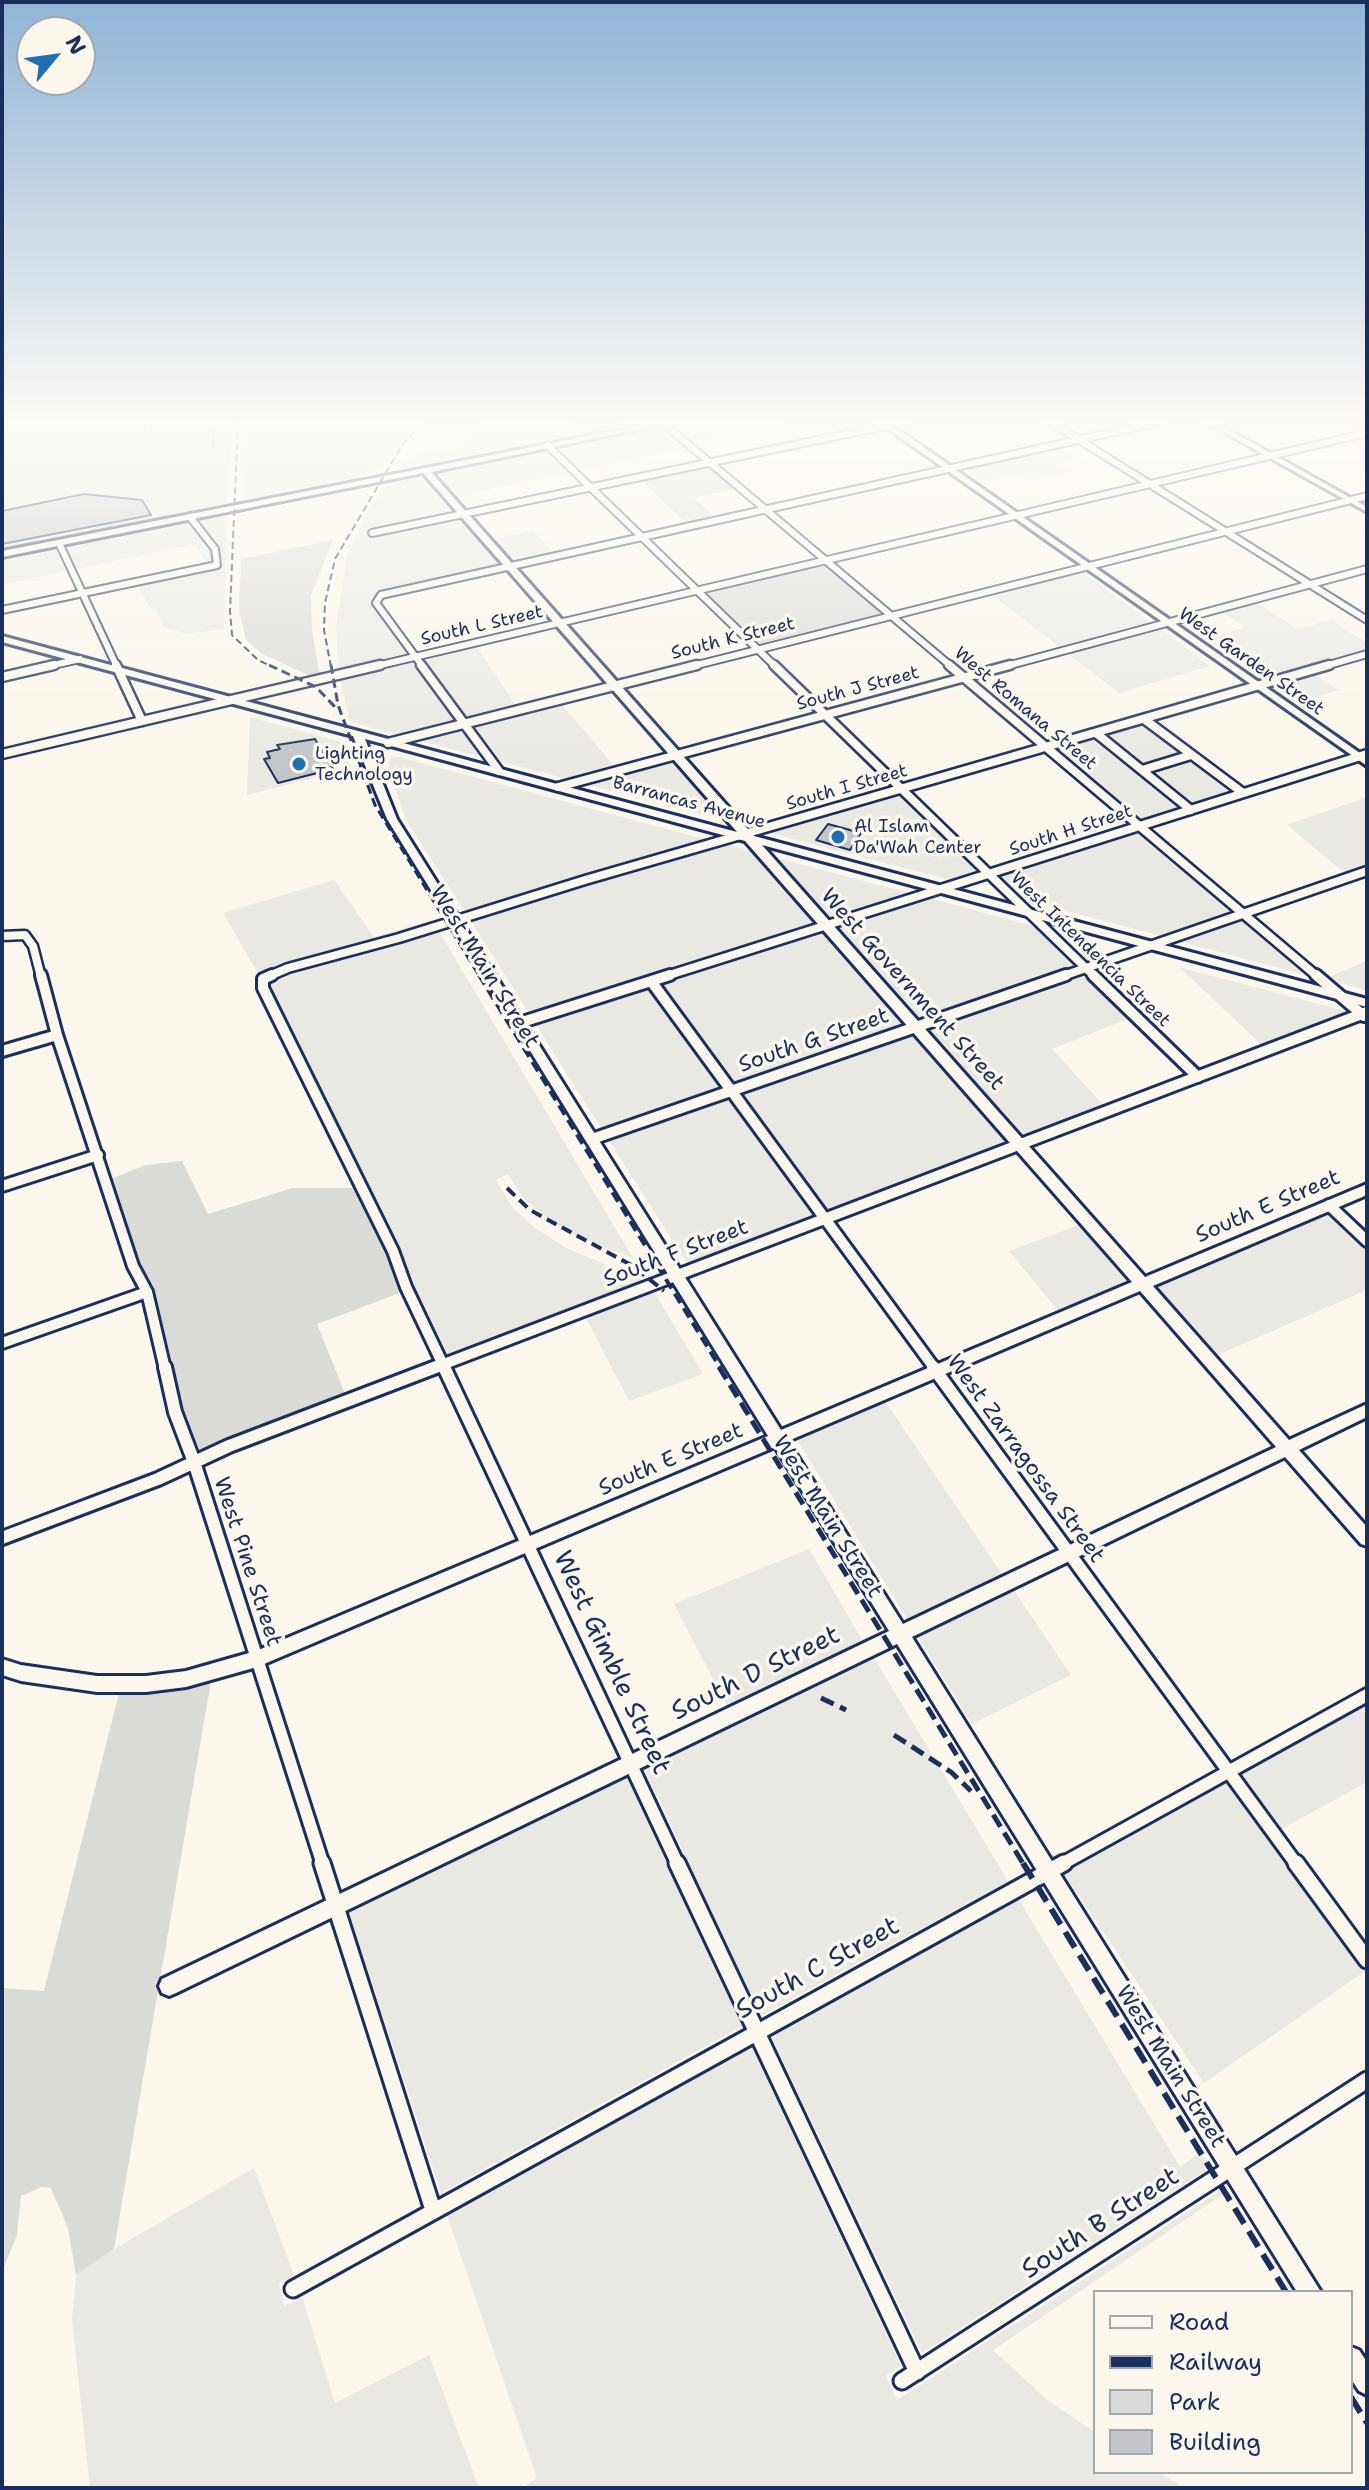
<!DOCTYPE html>
<html>
<head>
<meta charset="utf-8">
<style>
  body { margin:0 }
  #map { position:relative; width:1369px; height:2490px; overflow:hidden; background:#fbf7ec; font-family:"Shantell Sans",sans-serif }
  canvas { display:block }
  .frame { position:absolute; inset:0; border:4px solid #1b2f5e; pointer-events:none }
  .legend { position:absolute; left:1093px; top:2290px; width:260px; height:184px; box-sizing:border-box; background:#fbf7ec; border:2px solid #a1a7b3; margin:0; padding:10px 14px; list-style:none; font-size:24px; color:#1b2f5e }
  .legend li { display:flex; align-items:center; gap:16px; height:40px }
  .legend b { width:40px; border:2px solid #a1a7b3 }
  .north { position:absolute; left:16px; top:16px; width:80px; height:80px; box-sizing:border-box; background:#fbf7ec; border:2px solid #a1a7b3; border-radius:50%; rotate:61deg; font-size:22px; font-weight:700; line-height:32px; text-align:center; color:#1b2f5e }
  .north::after { content:''; display:block; margin:auto; width:28px; height:36px; background:#1f6fb2; clip-path:polygon(50% 0,100% 100%,50% 72%,0 100%) }
</style>
</head>
<body>
<div id="map">
<canvas width="1369" height="2490"></canvas>
<div class="frame"></div>
<ul class="legend">
<li><b style="height:10px;background:#fbf7ec"></b>Road</li>
<li><b style="height:10px;background:#1b2f5e"></b>Railway</li>
<li><b style="height:22px;background:#dadad7"></b>Park</li>
<li><b style="height:22px;background:#c3c5c9"></b>Building</li>
</ul>
<div class="north">N</div>
</div>
<script>
const c = document.querySelector('canvas').getContext('2d');
c.lineJoin = 'round';
function paint(path, color) {
  c.fillStyle = color;
  c.fill(path, 'evenodd');
}
function toPath(rows) {
  const path = new Path2D();
  for (const r of rows) {
    path.moveTo(r[0], r[1]);
    for (let i = 2; i < r.length; i += 2) path.lineTo(r[i], r[i + 1]);
  }
  return path;
}
function stroke(path, color, width, dash) {
  c.strokeStyle = color;
  c.lineWidth = width;
  c.lineCap = dash ? 'butt' : 'round';
  c.setLineDash(dash || []);
  c.stroke(path);
}
function label(font, color, halo, rows, align = 'center') {
  c.font = font + ' "Shantell Sans",sans-serif';
  c.lineWidth = 7;
  c.setLineDash([]);
  c.textBaseline = 'middle';
  c.strokeStyle = halo;
  c.fillStyle = color;
  for (const [text, x, y, turn = 0] of rows) {
    c.save();
    c.translate(x, y);
    c.rotate((+turn || 0) * Math.PI / 180);
    c.textAlign = isNaN(turn) ? turn : align;
    if (halo) c.strokeText(text, 0, 0);
    c.fillText(text, 0, 0);
    c.restore();
  }
}
paint(toPath([
  [2,421,232,421,227,503,2,549],
  [244,421,424,421,391,449,373,474,243,500],
  [623,421,645,421,402,468,423,451,453,453,486,422,622,425],
  [700,421,795,421,690,442,671,426],
  [664,428,687,447,577,471,555,449],
  [1055,446,1076,459,1059,463,1070,471,1029,480,1016,473,981,481,961,467],
  [548,451,569,472,454,497,433,474],
  [425,476,459,513,367,532,368,535,461,516,504,565,377,594,371,604,408,655,338,671,336,626,347,557,364,518,387,483],
  [227,516,224,629,186,634,161,626,163,622,155,609,151,609,137,584,222,566,219,548,199,521],
  [190,523,210,550,213,564,208,564,194,544,76,569,66,548],
  [533,530,554,553,512,563,491,540],
  [57,550,66,571,2,585,2,561],
  [1080,570,1153,624,1061,648,989,593],
  [1258,603,1297,629,1331,620,1367,643,1367,651,1267,680,1207,639,1245,627,1223,613],
  [1158,627,1210,666,1119,693,1066,652],
  [475,644,517,707,466,720,421,657],
  [411,659,456,722,402,736,350,722,339,676],
  [1312,673,1339,690,1299,703,1273,684],
  [559,701,616,768,571,780,497,761,469,724],
  [250,717,341,742,352,768,247,795],
  [1153,719,1246,789,1141,822,1053,748],
  [460,726,482,757,412,739],
  [399,757,712,841,465,912,407,822,388,768,390,759],
  [673,758,726,821,581,783],
  [899,793,981,873,954,881,766,832],
  [1367,797,1367,867,1346,874,1287,825],
  [1138,830,1235,913,1165,937,1021,899,996,875],
  [724,844,752,851,818,924,530,1015,469,918],
  [769,856,913,894,829,921],
  [334,880,374,937,432,920,434,922,259,975,223,913],
  [926,897,1036,927,1078,967,919,1022,834,927],
  [1242,919,1309,976,1178,941],
  [437,928,633,1258,578,1237,548,1219,524,1199,508,1174,496,1180,512,1207,535,1228,566,1248,645,1281,449,1356,414,1284,400,1249,269,982,274,976],
  [824,930,908,1025,735,1085,659,982],
  [1367,961,1367,991,1326,978],
  [1179,967,1352,1013,1264,1047],
  [1084,973,1130,1018,1052,1049,1105,1107,1022,1138,925,1028],
  [648,986,723,1089,603,1131,534,1022],
  [914,1032,1010,1142,828,1212,740,1093],
  [728,1097,815,1217,688,1265,608,1139],
  [1328,1212,1367,1250,1367,1290,1215,1356,1153,1286],
  [1082,1224,1132,1282,1060,1313,1009,1251],
  [653,1290,703,1374,629,1401,585,1316],
  [885,1401,1004,1577,909,1622,796,1438],
  [809,1549,864,1643,728,1708,674,1604],
  [1013,1589,1071,1675,972,1724,917,1635],
  [873,1656,1008,1881,761,2016,643,1767],
  [1367,1705,1367,1782,1282,1829,1242,1774],
  [626,1776,742,2026,441,2193,348,1909],
  [1227,1783,1364,1972,1204,2083,1064,1873],
  [1018,1898,1180,2167,1200,2152,1210,2168,922,2353,770,2034],
  [751,2045,901,2366,886,2376,897,2400,1223,2189,1225,2193,993,2350,1046,2399,1095,2432,1095,2472,1158,2472,1185,2488,522,2488,537,2478,447,2215],
  [254,2168,294,2275,279,2284,284,2306,302,2297,335,2403,429,2355,479,2488,90,2488,72,2320,76,2275,114,2249]
]), '#eae8e2');
paint(toPath([
  [708,465,736,489,694,498,716,518,687,524,640,479],
  [333,540,311,595,312,630,320,676,313,677,262,654,246,640,239,609,241,559],
  [822,563,883,615,759,645,703,591],
  [182,1161,208,1214,293,1188,353,1188,386,1254,400,1293,317,1324,346,1396,200,1452,183,1409,153,1285,140,1263,113,1178,146,1165],
  [211,1681,160,1980,156,1982,158,1991,114,2249,76,2275,68,2228,51,2188,41,2187,21,2196,17,2235,2,2272,2,1988,44,1991,119,1693,144,1692]
]), '#dadad7');
const building = toPath([
  [84,494,142,500,151,515,2,544,2,511,84,494],
  [315,739,333,769,278,783,264,759,270,758,267,752,280,749,277,745,315,739],
  [828,824,861,833,850,850,816,840,828,824]
]);
paint(building, '#c3c5c9');
stroke(building, '#1b2f5e', 2);
const streetFar4 = toPath([
  [1049,421,1367,620],
  [663,423,952,667],
  [547,445,776,667],
  [372,533,909,421],
  [59,543,117,667],
  [2,610,217,565,215,549,190,517],
  [45,667,80,659],
  [372,667,1367,433],
  [423,667,376,603,381,595,1163,421],
  [689,667,1367,496],
  [1003,667,1367,569],
  [1322,667,1367,654]
]);
const streetFar3 = toPath([
  [116,665,142,721],
  [421,665,499,771],
  [774,665,1095,977],
  [949,665,1318,977],
  [2,677,54,665],
  [1144,719,1243,793],
  [1096,733,1191,810],
  [388,743,697,665],
  [2,754,380,665],
  [1142,770,1191,755],
  [558,787,1010,665],
  [2,936,25,935,33,946,41,977],
  [267,977,288,968,399,938,585,880,1329,665],
  [663,977,1367,754],
  [1060,977,1367,871]
]);
const streetFar2 = toPath([
  [41,975,57,1035,133,1266,147,1292,165,1369],
  [272,975,263,979,263,988,393,1251,406,1287,445,1369],
  [1093,975,1198,1077],
  [1316,975,1364,1016],
  [651,981,935,1369],
  [519,1023,670,975],
  [2,1051,57,1035],
  [592,1139,1066,975],
  [2,1186,98,1155],
  [1329,1205,1367,1241],
  [2,1343,147,1292],
  [431,1369,1367,1012]
]);
const streetFar1 = toPath([
  [165,1367,175,1412,194,1462,323,1865],
  [444,1367,678,1865],
  [933,1367,1297,1865],
  [2,1538,158,1479,229,1446,436,1367],
  [1060,1865,1367,1695]
]);
const street = toPath([
  [322,1863,433,2210],
  [677,1863,917,2372],
  [1296,1863,1367,1960],
  [293,2289,1064,1863],
  [902,2381,1367,2080]
]);
const secondary = toPath([
  [665,421,679,421,431,472,754,836,1367,999,1367,1007,762,845,1145,1277,1367,1184,1367,1195,1153,1286,1289,1440,1367,1404,1367,1417,1299,1450,1367,1527,1367,1546,1361,1544,1285,1457,912,1637,1321,2292,1297,2292,897,1644,176,1993,169,1996,162,1993,159,1986,162,1979,889,1631,775,1447,257,1667,186,1687,146,1692,97,1692,21,1681,2,1675,2,1659,21,1665,97,1676,146,1676,186,1671,256,1651,768,1436,387,819,353,736,2,642,2,636,737,832,423,473,2,557,2,551,665,421],
  [365,739,745,841,1132,1282,781,1430,397,819,365,739],
  [1140,1291,1276,1447,903,1624,788,1441,1140,1291],
  [1204,421,1213,421,1367,507,1367,512,1204,421],
  [1351,2347,1359,2350,1367,2362,1367,2395,1359,2391,1351,2379,1351,2347]
]);
const primary = toPath([
  [877,421,886,421,1367,758,1367,766,877,421]
]);
stroke(streetFar4, '#1b2f5e', 10);
stroke(streetFar3, '#1b2f5e', 13);
stroke(streetFar2, '#1b2f5e', 16);
stroke(streetFar1, '#1b2f5e', 18);
stroke(street, '#1b2f5e', 21);
stroke(secondary, '#1b2f5e', 6);
stroke(primary, '#1b2f5e', 6);
stroke(streetFar4, '#fbf7ec', 6);
stroke(streetFar3, '#fbf7ec', 8);
stroke(streetFar2, '#fbf7ec', 10);
stroke(streetFar1, '#fbf7ec', 12);
stroke(street, '#fbf7ec', 15);
paint(secondary, '#fbf7ec');
paint(primary, '#fbf7ec');
stroke(toPath([
  [238,421,230,611,232,635,258,660,273,667],
  [151,434,153,421],
  [213,447,215,421],
  [331,667,324,630,325,603,335,559,404,442,425,421]
]), '#1b2f5e', 2, [7, 4]);
stroke(toPath([
  [269,665,316,687,336,708],
  [331,665,338,705,375,805,480,977]
]), '#1b2f5e', 3, [9, 5]);
stroke(toPath([
  [479,975,721,1369],
  [507,1188,530,1210,633,1266,664,1291]
]), '#1b2f5e', 4, [11, 6]);
stroke(toPath([
  [719,1367,1024,1865],
  [821,1698,846,1710],
  [894,1735,951,1772,971,1791]
]), '#1b2f5e', 5, [14, 7]);
stroke(toPath([
  [1023,1863,1286,2292],
  [1351,2397,1367,2423]
]), '#1b2f5e', 6, [18, 9]);
const sky = c.createLinearGradient(0, 0, 0, 769);
sky.addColorStop(0, '#91b4d6');
sky.addColorStop(0.55, '#fdfbf6');
sky.addColorStop(1, '#fdfbf600');
c.fillStyle = sky;
c.fillRect(0, 0, 1369, 769);
for (const [x, y, r, color] of [
  [299,764,8,"#1f6fb2"],
  [838,837,8,"#1f6fb2"]
]) {
  const dot = new Path2D();
  dot.arc(x, y, r, 0, 2 * Math.PI);
  c.fillStyle = color;
  c.fill(dot);
  stroke(dot, '#fbf7ec', 3);
}
label('18px', '#1b2f5e', '#fbf7ec', [
  ["South L Street",482,626,-13],
  ["South K Street",733,639,-14],
  ["West Garden Street",1251,662,35],
  ["South J Street",858,689,-15],
  ["West Romana Street",1025,709,40],
  ["South I Street",847,788,-16],
  ["Barrancas Avenue",689,803,15],
  ["South H Street",1071,831,-18],
  ["West Intendencia Street",1090,950,44]
]);
label('18px', '#1b2f5e', '#fbf7ec', [
  ["Lighting",315,754],
  ["Technology",315,775],
  ["Al Islam",854,827],
  ["Da'Wah Center",854,848]
], 'left');
label('22px', '#1b2f5e', '#fbf7ec', [
  ["West Main Street",484,967,58],
  ["West Government Street",912,990,48],
  ["South G Street",814,1041,-19],
  ["South E Street",1268,1207,-23],
  ["South F Street",676,1254,-21],
  ["West Zarragossa Street",1025,1459,54],
  ["South E Street",671,1460,-23],
  ["West Main Street",827,1517,58],
  ["West Pine Street",247,1562,72],
  ["West Main Street",1170,2067,58]
]);
label('26px', '#1b2f5e', '#fbf7ec', [
  ["West Gimble Street",611,1663,65],
  ["South D Street",756,1674,-26],
  ["South C Street",818,1969,-29],
  ["South B Street",1101,2224,-33]
]);
</script>
</body>
</html>
